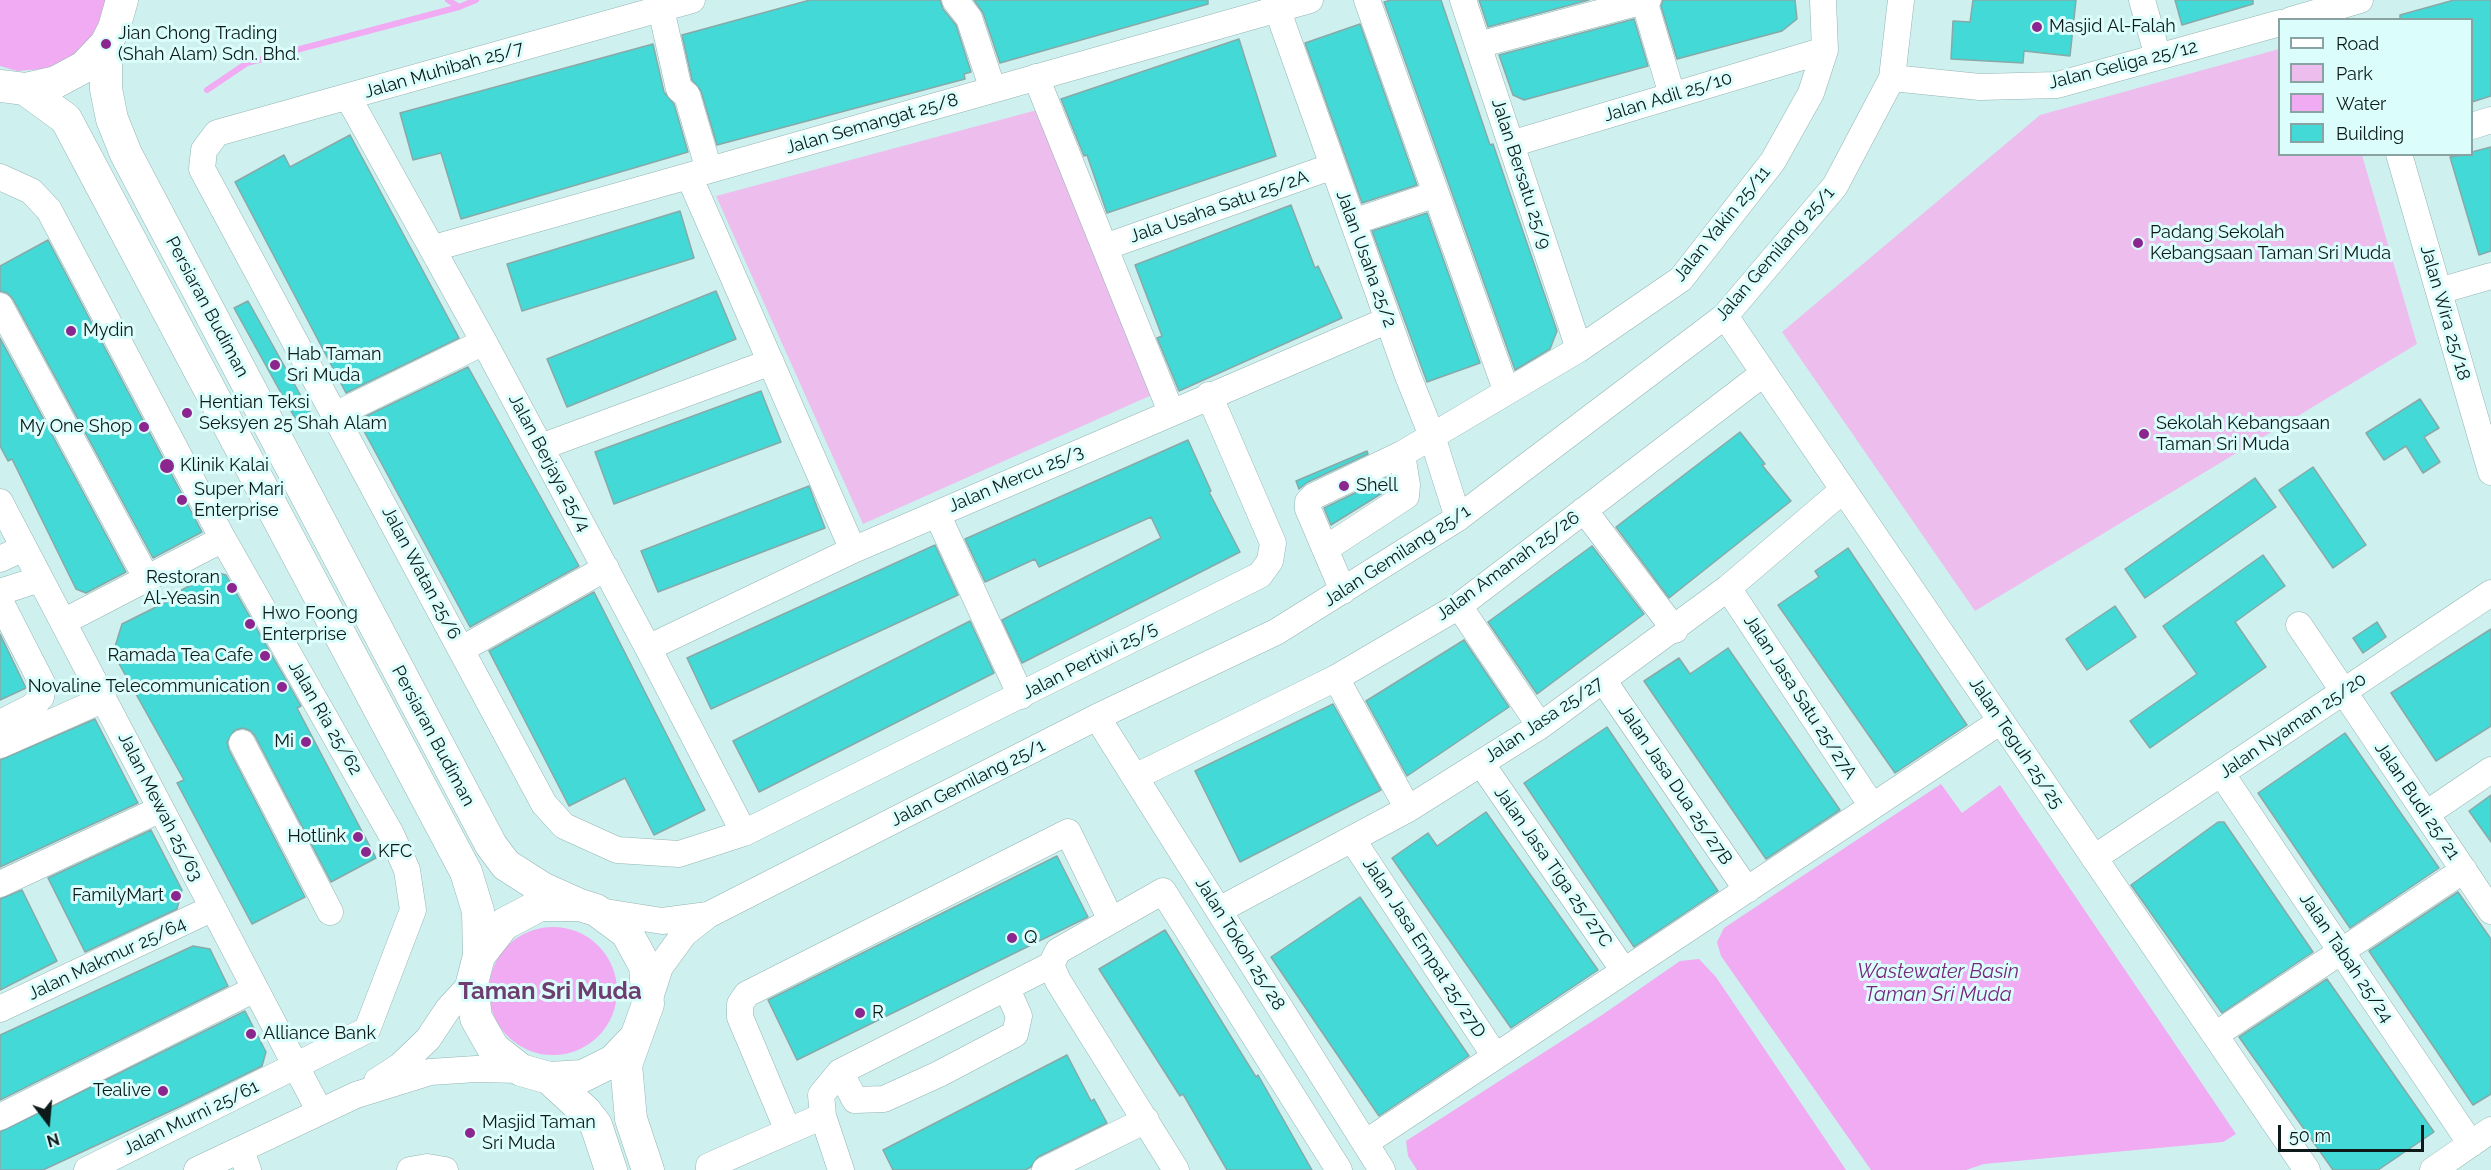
<!DOCTYPE html>
<html>
<head>
<meta charset="utf-8">
<style>
  body { margin:0 }
  #map { position:relative; width:2491px; height:1170px; overflow:hidden; background:#cef1ef; font-family:Raleway,sans-serif }
  canvas { display:block }
  .legend { position:absolute; left:2278px; top:18px; width:195px; height:138px; box-sizing:border-box; background:#dbfefd; border:2px solid #89a3a2; margin:0; padding:8px 10px; list-style:none; font-size:18px; color:#0d1a19 }
  .legend li { display:flex; align-items:center; gap:12px; height:30px }
  .legend b { width:30px; border:2px solid #89a3a2 }
  .north { position:absolute; left:18px; top:1092px; width:60px; height:60px; -webkit-text-stroke:4px #dbfefd; paint-order:stroke; rotate:164deg; font-size:16px; font-weight:700; line-height:24px; text-align:center; color:#0d1a19 }
  .north::after { content:''; display:block; margin:auto; width:21px; height:27px; background:#0d1a19; clip-path:polygon(50% 0,100% 100%,50% 72%,0 100%) }
  .scale { position:absolute; left:2278px; top:1125px; width:146px; height:27px; box-sizing:border-box; border:3px solid #0d1a19; border-top:0; padding-left:8px; font-size:18px; line-height:21px; white-space:nowrap; color:#0d1a19; -webkit-text-stroke:4px #dbfefd; paint-order:stroke }
</style>
</head>
<body>
<div id="map">
<canvas width="2491" height="1170"></canvas>
<ul class="legend">
<li><b style="height:8px;background:#fff"></b>Road</li>
<li><b style="height:16px;background:#edbeed"></b>Park</li>
<li><b style="height:16px;background:#f1abf2"></b>Water</li>
<li><b style="height:16px;background:#42d9d7"></b>Building</li>
</ul>
<div class="north">N</div>
<div class="scale">50 m</div>
</div>
<script>
const c = document.querySelector('canvas').getContext('2d');
c.lineJoin = 'round';
function paint(path, color) {
  c.fillStyle = color;
  c.fill(path, 'evenodd');
}
function toPath(rows) {
  const path = new Path2D();
  for (const r of rows) {
    if (r.length === 3) {
      path.moveTo(r[0] + r[2], r[1]);
      path.arc(r[0], r[1], r[2], 0, 2 * Math.PI);
      continue;
    }
    path.moveTo(r[0], r[1]);
    for (let i = 2; i < r.length; i += 2) path.lineTo(r[i], r[i + 1]);
  }
  return path;
}
function stroke(path, color, width, dash) {
  c.strokeStyle = color;
  c.lineWidth = width;
  c.lineCap = dash ? 'butt' : 'round';
  c.setLineDash(dash || []);
  c.stroke(path);
}
function label(font, color, halo, rows, align = 'center') {
  c.font = font + ' Raleway,sans-serif';
  c.lineWidth = 6;
  c.setLineDash([]);
  c.textBaseline = 'middle';
  c.strokeStyle = halo;
  c.fillStyle = color;
  for (const [text, x, y, turn = 0] of rows) {
    c.save();
    c.translate(x, y);
    c.rotate((+turn || 0) * Math.PI / 180);
    c.textAlign = isNaN(turn) ? turn : align;
    if (halo) c.strokeText(text, 0, 0);
    c.fillText(text, 0, 0);
    c.restore();
  }
}
paint(toPath([
  [2279,49,2280,154,2362,155,2417,344,1975,611,1782,332,2040,115],
  [1037,110,1154,394,863,524,716,196]
]), '#edbeed');
paint(toPath([
  [0,0,108,0,104,18,90,41,69,59,44,69,17,71,0,66],
  [1941,784,1962,813,2000,785,2236,1134,2223,1142,1984,1164,1966,1170,1871,1170,1721,956,1717,942,1724,928],
  [553,991,64],
  [1699,959,1716,977,1846,1170,1417,1170,1408,1156,1406,1141,1602,1015,1680,961]
]), '#f1abf2');
stroke(toPath([
  [448,0,459,7],
  [207,90,247,63,459,7,476,0]
]), '#f1abf2', 6);
const building = toPath([
  [810,0,940,0,943,9,956,25,971,72,964,74,965,79,717,145,701,91,692,80,682,35,810,0],
  [974,0,1208,0,1208,4,1000,63,983,13,974,0],
  [1391,0,1441,0,1490,145,1493,144,1544,293,1557,331,1550,349,1515,370,1384,2,1391,0],
  [1479,0,1589,0,1488,27,1479,0],
  [1663,0,1795,0,1797,19,1782,31,1677,59,1661,6,1663,0],
  [1973,0,2076,0,2070,56,2024,51,2023,63,1951,59,1953,21,1970,22,1973,0],
  [2175,0,2253,0,2253,4,2182,25,2175,0],
  [2454,0,2491,0,2491,96,2472,102,2472,20,2400,20,2400,15,2454,0],
  [1634,19,1648,66,1524,100,1513,95,1499,55,1634,19],
  [1360,24,1417,185,1362,203,1305,43,1360,24],
  [1239,39,1276,156,1107,213,1087,155,1084,156,1061,99,1239,39],
  [653,44,664,92,674,104,688,152,461,219,441,153,413,160,400,113,653,44],
  [350,135,459,338,346,393,235,182,284,155,290,167,350,135],
  [2491,147,2491,251,2479,255,2450,157,2472,154,2472,152,2491,147],
  [1291,205,1315,268,1318,266,1342,318,1179,391,1157,338,1162,336,1135,265,1291,205],
  [680,211,694,258,522,311,507,264,680,211],
  [1427,213,1480,363,1427,382,1372,231,1427,213],
  [48,240,202,532,153,558,13,299,7,293,0,291,0,266,48,240],
  [716,291,736,339,567,407,547,359,716,291],
  [248,301,315,421,301,429,234,308,248,301],
  [0,338,126,572,86,593,76,589,12,459,8,461,0,446,0,338],
  [468,367,579,566,470,627,358,420,468,367],
  [761,391,781,442,614,504,595,452,761,391],
  [2420,399,2439,428,2424,437,2440,462,2423,473,2406,446,2384,460,2366,433,2420,399],
  [1740,432,1765,464,1762,465,1791,501,1669,598,1616,527,1740,432],
  [1188,440,1211,491,1209,492,1240,552,1022,663,1002,620,1161,538,1151,517,1039,567,1035,559,985,582,965,539,1188,440],
  [1367,451,1368,454,1308,482,1299,489,1296,481,1367,451],
  [2313,467,2366,545,2333,568,2279,490,2313,467],
  [1390,476,1392,487,1331,525,1324,508,1390,476],
  [2255,478,2276,507,2145,598,2125,569,2255,478],
  [809,486,825,528,658,592,641,551,809,486],
  [935,545,958,595,711,709,687,658,935,545],
  [1592,546,1644,614,1537,694,1488,622,1592,546],
  [1848,548,1967,725,1895,773,1778,605,1819,577,1815,571,1848,548],
  [2263,555,2285,586,2235,622,2266,667,2150,748,2130,721,2197,674,2163,626,2263,555],
  [215,572,226,575,301,706,297,708,376,858,331,882,255,736,251,731,243,728,235,730,227,742,229,750,305,897,252,924,177,783,184,780,113,653,122,624,178,596,176,593,215,572],
  [594,592,705,810,654,835,625,778,569,806,489,651,594,592],
  [2115,606,2136,637,2087,670,2066,639,2115,606],
  [970,621,994,673,759,792,733,741,970,621],
  [2377,622,2386,637,2363,653,2353,638,2377,622],
  [2491,629,2491,726,2436,761,2391,693,2491,629],
  [0,634,26,688,0,700,0,634],
  [1464,640,1509,707,1407,776,1366,701,1464,640],
  [1728,648,1840,810,1766,859,1644,681,1679,658,1690,674,1728,648],
  [1333,704,1381,790,1240,862,1195,771,1333,704],
  [95,719,138,803,0,867,0,760,95,719],
  [1607,727,1718,891,1634,947,1524,783,1607,727],
  [2345,733,2439,868,2350,928,2258,793,2345,733],
  [2491,795,2491,842,2469,811,2491,795],
  [1486,812,1598,970,1511,1028,1392,858,1428,833,1437,846,1486,812],
  [2218,822,2224,822,2313,952,2222,1013,2131,885,2218,822],
  [151,830,182,890,177,909,85,952,48,878,151,830],
  [1057,856,1088,917,797,1060,768,1000,1057,856],
  [22,890,57,961,0,990,0,899,22,890],
  [2458,892,2491,939,2491,1094,2473,1105,2369,951,2458,892],
  [1360,897,1469,1056,1379,1116,1271,957,1360,897],
  [1165,930,1256,1077,1258,1075,1312,1170,1227,1170,1183,1094,1180,1096,1099,969,1165,930],
  [193,946,210,949,228,986,0,1100,0,1035,193,946],
  [2327,979,2434,1132,2378,1170,2333,1170,2239,1037,2327,979],
  [245,1011,266,1052,262,1066,179,1107,43,1170,0,1170,0,1132,245,1011],
  [1067,1055,1091,1101,1094,1099,1107,1123,1038,1157,1031,1167,1025,1170,893,1170,883,1150,1067,1055]
]);
paint(building, '#42d9d7');
stroke(building, '#88a9a8', 1.5);
const minor = toPath([
  [692,0,217,133,204,150,202,169,544,804,564,826,617,850,679,854,744,833,1260,575,1270,561,1273,543,1209,395],
  [955,0,969,18,993,90],
  [1274,0,1408,376,1432,436,1458,518],
  [1367,0,1506,390],
  [1463,0,1579,349],
  [1644,0,1672,95],
  [2142,0,2158,57],
  [661,9,679,89,687,95,709,170],
  [2291,20,2360,0],
  [1478,45,1648,0],
  [1036,77,1171,412],
  [1892,78,1980,87,2057,85,2280,23],
  [348,97,484,342,648,648,744,833],
  [2472,126,2491,120],
  [1511,144,1825,50],
  [2399,154,2491,472],
  [689,176,853,550],
  [0,177,31,191,49,210,223,539,391,834,407,870,413,910,367,1030,87,1170],
  [1353,222,1436,194],
  [1105,247,1333,166],
  [434,248,1310,0],
  [2439,291,2491,276],
  [0,306,147,579],
  [1725,316,2307,1170],
  [335,415,484,342],
  [541,447,771,362],
  [0,502,320,1112],
  [1584,510,1675,630],
  [937,514,1021,696],
  [1325,549,1406,496,1407,485,1402,454],
  [0,559,24,548],
  [1728,588,1872,806],
  [1343,591,1308,509,1308,502,1314,496,1402,454,1579,349,1681,279,1773,161,1811,93,1825,50,1823,0],
  [0,592,40,579],
  [0,601,43,685,41,697,32,707,0,723],
  [1459,606,1540,726],
  [63,622,223,539],
  [2299,625,2491,911],
  [648,648,853,550,1388,320],
  [462,649,606,568],
  [1336,678,1408,809],
  [1603,680,1747,890],
  [1097,717,1382,1170],
  [242,743,330,912],
  [0,745,104,699],
  [1481,763,1624,971],
  [2221,773,2471,1144],
  [1135,777,1336,678,1459,606,1764,373],
  [2426,814,2491,770],
  [1352,839,1495,1056],
  [2094,858,2491,593],
  [0,884,161,809],
  [1219,910,1408,809,1540,726,1728,588,1843,490],
  [599,911,662,921,708,915],
  [1051,965,1058,981,1176,1170],
  [650,998,660,967,684,934,708,915,1097,717,1276,632,1458,518,1725,316,1835,186,1892,78,1901,0],
  [0,1009,213,908],
  [2215,1035,2464,870],
  [840,1072,855,1100,884,1099,939,1074,1015,1034,1019,1016,1007,989],
  [377,1081,400,1066,428,1039,448,1009,472,983],
  [0,1117,255,989],
  [788,1131,740,1017,740,1004,747,994,1068,832,1111,920],
  [1365,1143,2001,721],
  [241,1150,248,1170],
  [197,1170,356,1095,430,1072,476,1069,521,1070],
  [410,1170,427,1167,445,1170],
  [709,1170,709,1166,823,1116],
  [841,1170,823,1116,821,1095,840,1072,1051,965,1058,951,1163,891,1339,1170],
  [1045,1170,1146,1120],
  [2433,1170,2491,1130]
]);
const major = toPath([
  [106,44,106,89,112,119,126,154,491,845,506,865,542,888,580,905],
  [0,86,25,89,56,82,84,67,106,44,114,28,122,0],
  [25,89,66,119,466,872,478,911,479,956],
  [636,1037,613,1061,583,1076,549,1078,521,1070,493,1048,476,1018,472,983,479,956,504,924,540,905,580,905,596,910,627,933,645,966,648,1004,626,1065,631,1119,648,1170],
  [549,1078,586,1112,596,1125,611,1170]
]);
stroke(minor, '#93b4b3', 27);
stroke(major, '#93b4b3', 33);
stroke(minor, '#fff', 26);
stroke(major, '#fff', 32);
for (const [x, y, r, color] of [
  [2037,27,6,"#8a268e"],
  [106,44,6,"#8a268e"],
  [2138,243,6,"#8a268e"],
  [71,331,6,"#8a268e"],
  [275,365,6,"#8a268e"],
  [187,413,6,"#8a268e"],
  [144,427,6,"#8a268e"],
  [2144,434,6,"#8a268e"],
  [167,466,8,"#8a268e"],
  [1344,486,6,"#8a268e"],
  [182,500,6,"#8a268e"],
  [232,588,6,"#8a268e"],
  [250,624,6,"#8a268e"],
  [265,656,6,"#8a268e"],
  [282,687,6,"#8a268e"],
  [306,742,6,"#8a268e"],
  [358,837,6,"#8a268e"],
  [366,852,6,"#8a268e"],
  [176,896,6,"#8a268e"],
  [1012,938,6,"#8a268e"],
  [860,1013,6,"#8a268e"],
  [251,1034,6,"#8a268e"],
  [163,1091,6,"#8a268e"],
  [470,1133,6,"#8a268e"]
]) {
  const dot = new Path2D();
  dot.arc(x, y, r, 0, 2 * Math.PI);
  c.fillStyle = color;
  c.fill(dot);
  stroke(dot, '#dbfefd', 2);
}
label('18px', '#0d1a19', '#dbfefd', [
  ["Masjid Al-Falah",2049,27],
  ["Jian Chong Trading",118,34],
  ["(Shah Alam) Sdn. Bhd.",118,55],
  ["Padang Sekolah",2150,233],
  ["Kebangsaan Taman Sri Muda",2150,254],
  ["Mydin",83,331],
  ["Hab Taman",287,355],
  ["Sri Muda",287,376],
  ["Hentian Teksi",199,403],
  ["Seksyen 25 Shah Alam",199,424],
  ["Sekolah Kebangsaan",2156,424],
  ["Taman Sri Muda",2156,445],
  ["My One Shop",132,427,"right"],
  ["Klinik Kalai",180,466],
  ["Shell",1356,486],
  ["Super Mari",194,490],
  ["Enterprise",194,511],
  ["Restoran",220,578,"right"],
  ["Al-Yeasin",220,599,"right"],
  ["Hwo Foong",262,614],
  ["Enterprise",262,635],
  ["Ramada Tea Cafe",253,656,"right"],
  ["Novaline Telecommunication",270,687,"right"],
  ["Mi",294,742,"right"],
  ["Hotlink",346,837,"right"],
  ["KFC",378,852],
  ["FamilyMart",164,896,"right"],
  ["Q",1024,938],
  ["R",872,1013],
  ["Alliance Bank",263,1034],
  ["Tealive",151,1091,"right"],
  ["Masjid Taman",482,1123],
  ["Sri Muda",482,1144]
], 'left');
label('18px', '#0d1a19', '#dbfefd', [
  ["Jalan Geliga 25/12",2123,65,-14],
  ["Jalan Muhibah 25/7",444,70,-16],
  ["Jalan Adil 25/10",1668,97,-17],
  ["Jalan Semangat 25/8",872,124,-16],
  ["Jalan Bersatu 25/9",1521,174,72],
  ["Jala Usaha Satu 25/2A",1219,207,-19],
  ["Jalan Yakin 25/11",1722,224,-51],
  ["Jalan Gemilang 25/1",1775,254,-49],
  ["Jalan Usaha 25/2",1366,259,70],
  ["Persiaran Budiman",207,307,62],
  ["Jalan Wira 25/18",2445,313,74],
  ["Jalan Berjaya 25/4",549,463,62],
  ["Jalan Mercu 25/3",1016,479,-23],
  ["Jalan Gemilang 25/1",1397,556,-33],
  ["Jalan Amanah 25/26",1508,566,-36],
  ["Jalan Watan 25/6",421,573,62],
  ["Jalan Pertiwi 25/5",1090,661,-27],
  ["Jalan Jasa Satu 25/27A",1800,697,57],
  ["Jalan Ria 25/62",325,718,60],
  ["Jalan Jasa 25/27",1544,720,-34],
  ["Jalan Nyaman 25/20",2293,726,-34],
  ["Persiaran Budiman",433,736,62],
  ["Jalan Teguh 25/25",2016,743,56],
  ["Jalan Gemilang 25/1",968,783,-27],
  ["Jalan Jasa Dua 25/27B",1675,785,56],
  ["Jalan Budi 25/21",2417,801,56],
  ["Jalan Mewah 25/63",160,807,63],
  ["Jalan Jasa Tiga 25/27C",1553,867,55],
  ["Jalan Tokoh 25/28",1240,944,58],
  ["Jalan Jasa Empat 25/27D",1424,948,57],
  ["Jalan Tabah 25/24",2346,958,56],
  ["Jalan Makmur 25/64",107,959,-25],
  ["Jalan Murni 25/61",191,1118,-26]
]);
label('italic 20px', '#78277b', '#dbfefd', [
  ["Wastewater Basin",1938,972],
  ["Taman Sri Muda",1938,995]
]);
label('bold 24px', '#6f3d70', '#dbfefd', [
  ["Taman Sri Muda",550,992]
]);
</script>
</body>
</html>
